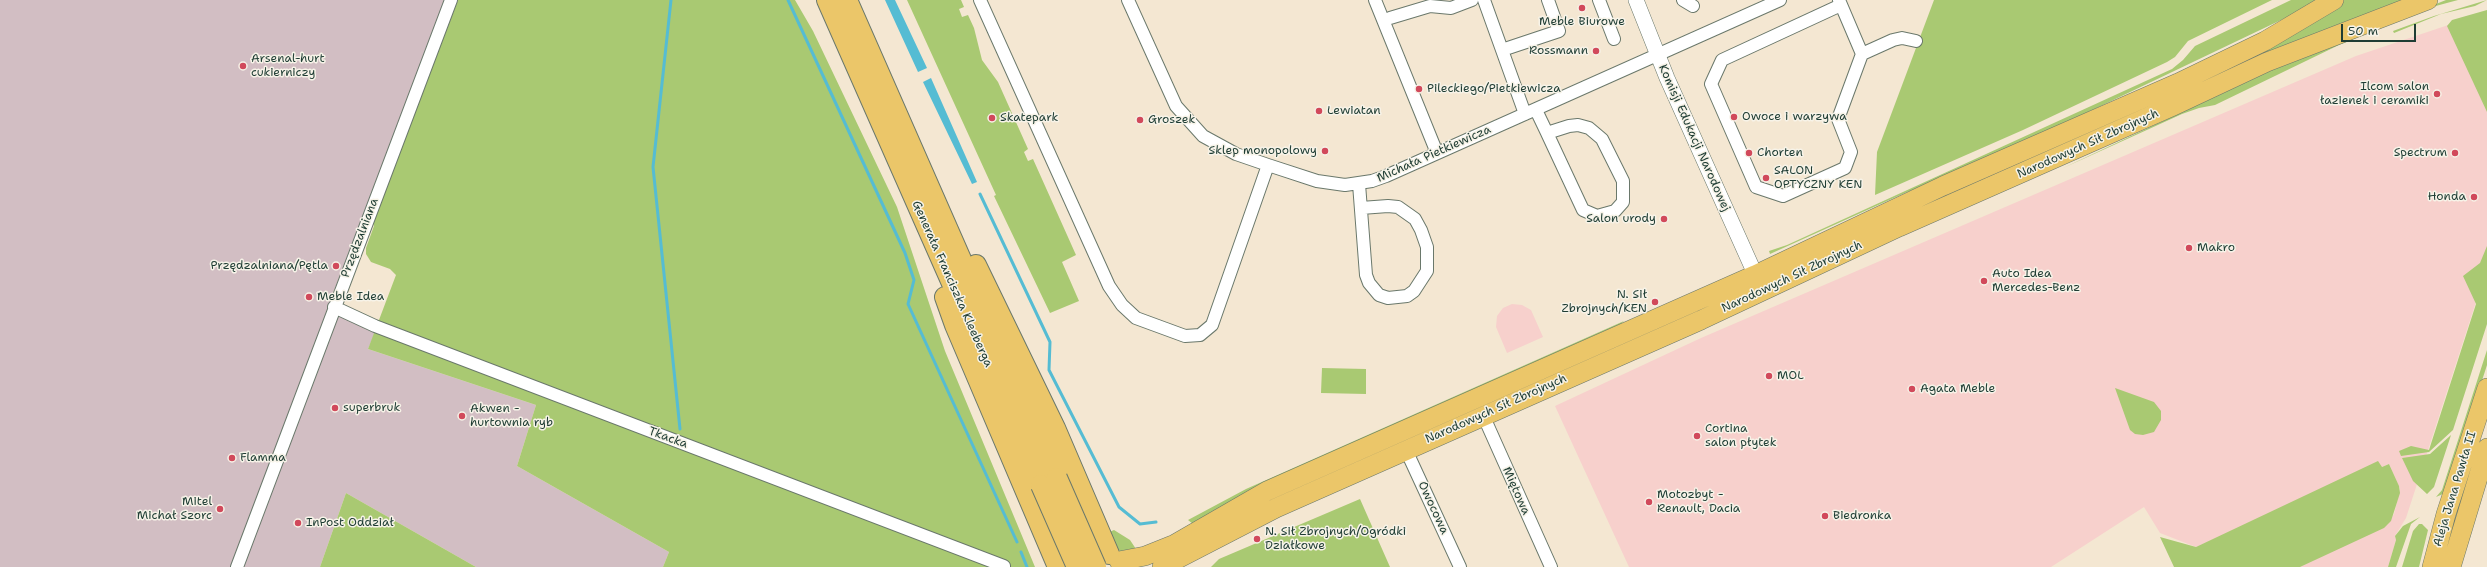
<!DOCTYPE html>
<html>
<head>
<meta charset="utf-8">
<style>
  body { margin:0 }
  #map { position:relative; width:2487px; height:567px; overflow:hidden; background:#f4e7d2; font-family:"Shantell Sans",sans-serif }
  canvas { display:block }
  .scale { position:absolute; left:2341px; top:24px; width:75px; height:18px; box-sizing:border-box; border:2px solid #1f3d34; border-top:0; padding-left:5px; font-size:12px; line-height:14px; white-space:nowrap; color:#1f3d34; -webkit-text-stroke:3px #f7f3e8; paint-order:stroke }
</style>
</head>
<body>
<div id="map">
<canvas width="2487" height="567"></canvas>
<div class="scale">50 m</div>
</div>
<script>
const c = document.querySelector('canvas').getContext('2d');
c.lineJoin = 'round';
function paint(path, color) {
  c.fillStyle = color;
  c.fill(path, 'evenodd');
}
function toPath(rows) {
  const path = new Path2D();
  for (const r of rows) {
    path.moveTo(r[0], r[1]);
    for (let i = 2; i < r.length; i += 2) path.lineTo(r[i], r[i + 1]);
  }
  return path;
}
function stroke(path, color, width, dash) {
  c.strokeStyle = color;
  c.lineWidth = width;
  c.lineCap = dash ? 'butt' : 'round';
  c.setLineDash(dash || []);
  c.stroke(path);
}
function label(font, color, halo, rows, align = 'center') {
  c.font = font + ' "Shantell Sans",sans-serif';
  c.lineWidth = 3;
  c.setLineDash([]);
  c.textBaseline = 'middle';
  c.strokeStyle = halo;
  c.fillStyle = color;
  for (const [text, x, y, turn = 0] of rows) {
    c.save();
    c.translate(x, y);
    c.rotate((+turn || 0) * Math.PI / 180);
    c.textAlign = isNaN(turn) ? turn : align;
    if (halo) c.strokeText(text, 0, 0);
    c.fillText(text, 0, 0);
    c.restore();
  }
}
paint(toPath([
  [2475,16,2487,43,2487,268,2406,518,2395,536,2396,540,2388,567,2300,567,2388,524,2394,514,2400,489,2389,464,2196,547,2160,533,2144,507,2051,567,1629,567,1555,406,1701,338,2356,56],
  [1512,304,1522,305,1531,310,1543,337,1507,353,1496,327,1497,316,1503,308]
]), '#f7d0cc');
paint(toPath([
  [0,0,445,0,329,304,378,326,368,349,536,405,517,466,669,552,663,567,476,567,346,493,320,567,0,567]
]), '#d2bec3');
paint(toPath([
  [458,0,795,0,813,31,897,207,945,351,1035,567,663,567,669,552,517,466,536,405,368,349,396,275,390,269,371,262,366,254,366,248,374,226,373,223],
  [907,0,961,0,964,7,959,9,962,17,968,15,974,28,982,60,998,82,1028,149,1024,152,1028,161,1033,159,1076,255,1062,262,1079,301,1050,313,994,196,996,195],
  [1934,0,2272,0,2188,41,2175,57,2167,62,2023,130,1875,195,1877,152],
  [2291,0,2323,0,1952,177,1907,192,1770,254,1769,251,1787,245,2172,69,2183,60,2195,46],
  [2344,0,2413,0,1914,210,1955,188,2326,12],
  [2446,0,2458,0,2432,7,2339,45,2215,105,2199,108,2182,114,2061,169,2278,67],
  [2487,0,2475,6,2441,14,2394,33,2393,31,2434,16],
  [2487,10,2487,112,2447,26,2452,20],
  [2487,246,2487,324,2453,430,2429,452,2401,456,2399,451,2411,446,2429,450,2476,304,2463,276,2480,263],
  [1624,321,1616,329,1193,524,1188,520,1246,489],
  [2487,350,2487,365,2448,486,2443,494,2436,497,2442,490],
  [1322,368,1366,369,1366,394,1321,393],
  [2115,388,2154,402,2161,411,2161,420,2154,432,2143,435,2135,434,2130,430],
  [2451,435,2434,487,2427,494,2413,481,2402,458,2430,454],
  [2378,461,2382,467,2389,464,2399,486,2400,493,2391,521,2384,528,2300,567,2174,567,2160,537,2196,547],
  [346,493,476,567,320,567],
  [1360,499,1390,567,1211,567,1219,559],
  [2420,517,2411,524,2396,567,2388,567,2396,540,2395,536,2403,526],
  [2419,524,2422,524,2428,530,2419,567,2402,567,2413,531],
  [1114,530,1130,540,1138,552,1120,551,1116,548,1107,533]
]), '#a9c972');
paint(toPath([
  [885,0,895,0,927,68,918,72],
  [931,78,977,182,972,184,923,82]
]), '#55bcd3');
stroke(toPath([
  [671,0,653,167,680,429],
  [788,0,905,253,914,280,908,304,1017,542],
  [980,194,1050,342,1049,370,1119,507,1140,524,1156,522],
  [1021,552,1027,567]
]), '#55bcd3', 3);
const minor = toPath([
  [980,0,1109,286,1122,305,1136,318,1185,336,1200,335,1212,325,1268,165],
  [1128,0,1176,106,1203,136,1236,154,1268,165,1317,181,1345,185,1372,181,1386,176,1780,0],
  [1375,0,1437,153],
  [1484,0,1525,114],
  [1599,0,1614,39],
  [1683,0,1693,6],
  [1839,0,1862,54,1838,119,1851,152,1845,168,1783,196,1756,187,1711,84,1722,60,1841,5],
  [1390,18,1430,6,1451,8,1472,0],
  [1502,50,1559,31,1548,0],
  [1862,54,1893,40,1902,38,1916,41],
  [1536,110,1547,133,1569,126,1578,125,1589,128,1602,139,1623,181,1623,202,1615,211,1597,216,1583,210,1547,133],
  [1359,184,1366,275,1369,283,1379,295,1388,298,1407,296,1414,291,1427,271,1427,247,1421,230,1415,219,1398,207,1388,206,1361,208],
  [334,307,375,326,1004,566],
  [1483,415,1551,567],
  [1406,450,1460,567],
  [237,567,451,0]
]);
const tertiary = toPath([
  [1636,0,1667,78,1760,285]
]);
const primary = toPath([
  [1119,561,1145,556,1175,544,1267,491,1755,275,1943,186,2178,83,2265,41,2334,0],
  [1162,567,1276,508,1701,320,1899,227,2173,106,2267,62,2428,0],
  [2432,567,2446,514,2487,388],
  [2451,567,2487,448]
]);
const trunk = toPath([
  [827,0,1041,485],
  [847,0,1057,478],
  [976,265,1055,428,1109,554],
  [945,297,955,325,1058,567]
]);
stroke(minor, '#6a786b', 14);
stroke(tertiary, '#6a786b', 16);
stroke(primary, '#6a786b', 20);
stroke(trunk, '#6a786b', 22);
stroke(minor, '#fff', 12);
stroke(tertiary, '#fff', 15);
stroke(primary, '#ebc669', 19);
stroke(trunk, '#ebc669', 20);
const trunkBridge = toPath([
  [1057,478,1096,567],
  [1041,485,1077,567]
]);
stroke(trunkBridge, '#6a786b', 22, []);
stroke(trunkBridge, '#ebc669', 20);
for (const [x, y, r, color] of [
  [1582,8,4,"#d1495b"],
  [1596,51,4,"#d1495b"],
  [243,66,4,"#d1495b"],
  [1419,89,4,"#d1495b"],
  [2437,94,4,"#d1495b"],
  [1319,111,4,"#d1495b"],
  [1734,117,4,"#d1495b"],
  [992,118,4,"#d1495b"],
  [1140,120,4,"#d1495b"],
  [1325,151,4,"#d1495b"],
  [1749,153,4,"#d1495b"],
  [2455,153,4,"#d1495b"],
  [1766,178,4,"#d1495b"],
  [2474,197,4,"#d1495b"],
  [1664,219,4,"#d1495b"],
  [2189,248,4,"#d1495b"],
  [336,266,4,"#d1495b"],
  [1984,281,4,"#d1495b"],
  [309,297,4,"#d1495b"],
  [1655,302,4,"#d1495b"],
  [1769,376,4,"#d1495b"],
  [1912,389,4,"#d1495b"],
  [335,408,4,"#d1495b"],
  [462,416,4,"#d1495b"],
  [1697,436,4,"#d1495b"],
  [232,458,4,"#d1495b"],
  [1649,502,4,"#d1495b"],
  [220,509,4,"#d1495b"],
  [1825,516,4,"#d1495b"],
  [298,523,4,"#d1495b"],
  [1257,539,4,"#d1495b"]
]) {
  const dot = new Path2D();
  dot.arc(x, y, r, 0, 2 * Math.PI);
  c.fillStyle = color;
  c.fill(dot);
  stroke(dot, '#f7f3e8', 1.5);
}
label('12px', '#1f3d34', '#f7f3e8', [
  ["Meble Biurowe",1582,22,"center"],
  ["Rossmann",1588,51,"right"],
  ["Arsenal-hurt",251,59],
  ["cukierniczy",251,73],
  ["Ilcom salon",2429,87,"right"],
  ["łazienek i ceramiki",2429,101,"right"],
  ["Pileckiego/Pietkiewicza",1427,89],
  ["Lewiatan",1327,111],
  ["Owoce i warzywa",1742,117],
  ["Skatepark",1000,118],
  ["Groszek",1148,120],
  ["Sklep monopolowy",1317,151,"right"],
  ["Chorten",1757,153],
  ["Spectrum",2447,153,"right"],
  ["SALON",1774,171],
  ["OPTYCZNY KEN",1774,185],
  ["Honda",2466,197,"right"],
  ["Salon urody",1656,219,"right"],
  ["Makro",2197,248],
  ["Przędzalniana/Pętla",328,266,"right"],
  ["Auto Idea",1992,274],
  ["Mercedes-Benz",1992,288],
  ["N. Sił",1647,295,"right"],
  ["Zbrojnych/KEN",1647,309,"right"],
  ["Meble Idea",317,297],
  ["MOL",1777,376],
  ["Agata Meble",1920,389],
  ["superbruk",343,408],
  ["Akwen -",470,409],
  ["hurtownia ryb",470,423],
  ["Cortina",1705,429],
  ["salon płytek",1705,443],
  ["Flamma",240,458],
  ["Motozbyt -",1657,495],
  ["Renault, Dacia",1657,509],
  ["Mitel",212,502,"right"],
  ["Michał Szorc",212,516,"right"],
  ["Biedronka",1833,516],
  ["InPost Oddział",306,523],
  ["N. Sił Zbrojnych/Ogródki",1265,532],
  ["Działkowe",1265,546]
], 'left');
label('12px', '#1f3d34', '#f7f3e8', [
  ["Komisji Edukacji Narodowej",1694,138,66],
  ["Narodowych Sił Zbrojnych",2088,144,-24],
  ["Michała Pietkiewicza",1434,154,-24],
  ["Przędzalniana",360,238,-69],
  ["Narodowych Sił Zbrojnych",1792,277,-25],
  ["Generała Franciszka Kleeberga",952,284,66],
  ["Narodowych Sił Zbrojnych",1496,409,-24],
  ["Tkacka",668,438,20],
  ["Aleja Jana Pawła II",2455,489,-73],
  ["Miętowa",1516,491,66],
  ["Owocowa",1433,508,65]
]);
</script>
</body>
</html>
